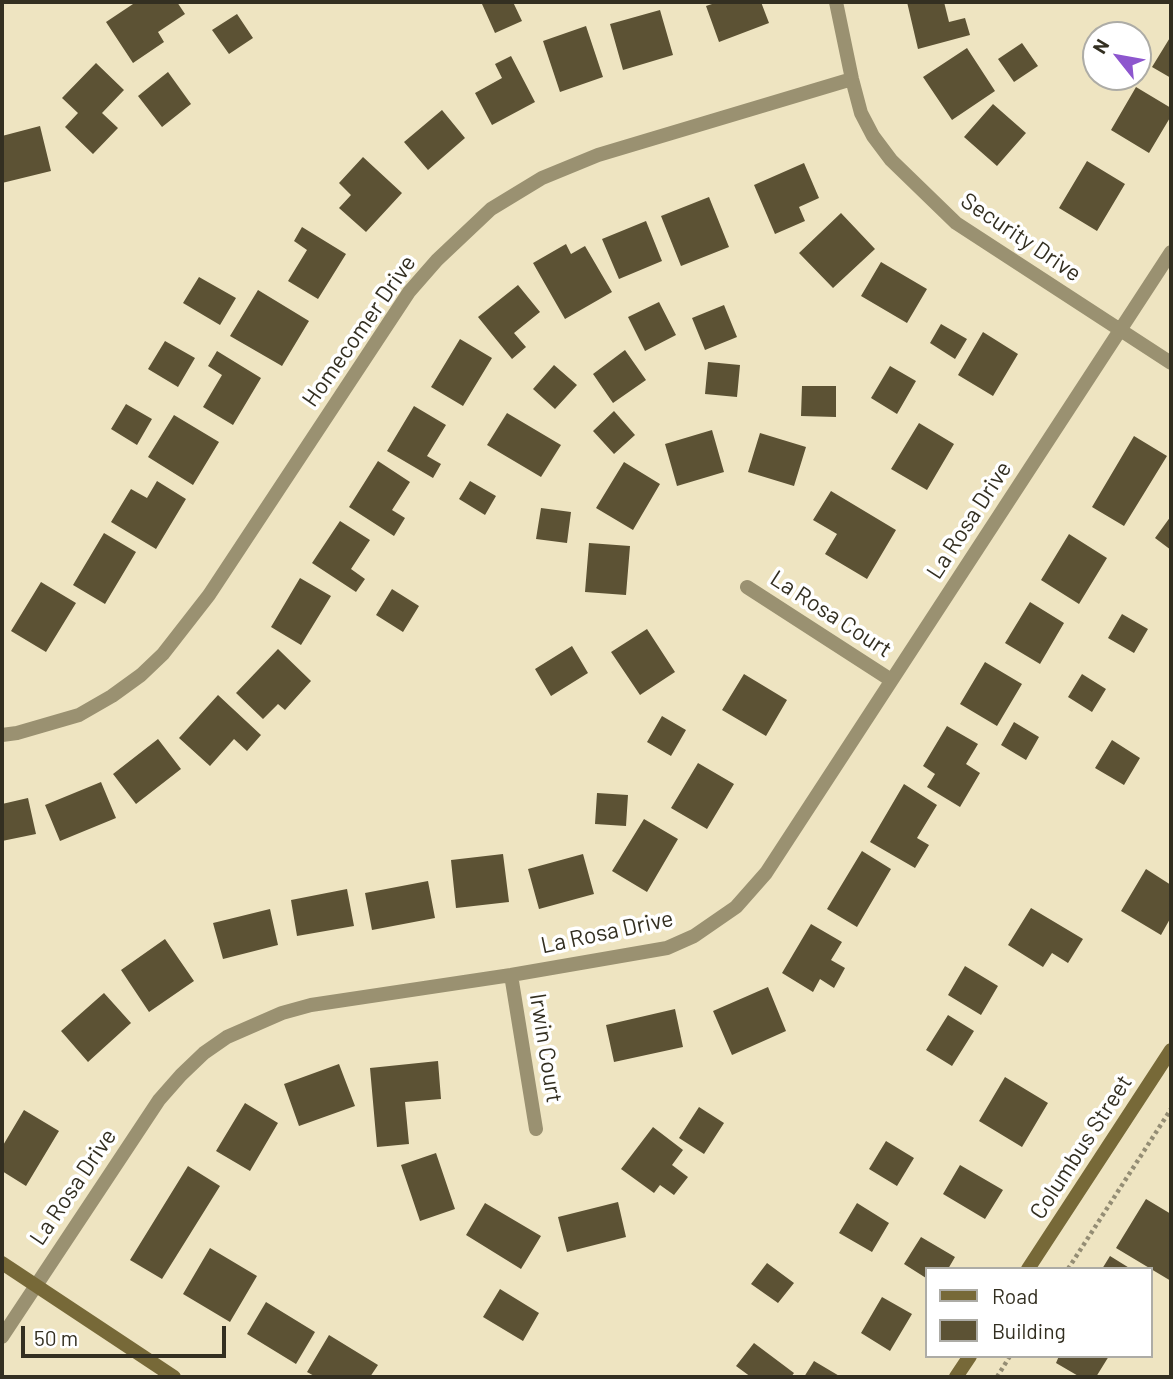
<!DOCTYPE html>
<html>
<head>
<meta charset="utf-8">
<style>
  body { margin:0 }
  #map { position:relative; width:1173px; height:1379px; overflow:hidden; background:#eee4c1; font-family:Barlow,sans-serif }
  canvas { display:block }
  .frame { position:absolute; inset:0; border:4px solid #332f21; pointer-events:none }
  .legend { position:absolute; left:925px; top:1267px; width:228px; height:91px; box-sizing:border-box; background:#fff; border:2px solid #adaca6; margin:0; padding:9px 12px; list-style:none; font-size:21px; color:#332f21 }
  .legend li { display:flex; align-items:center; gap:14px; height:35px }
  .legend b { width:35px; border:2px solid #adaca6 }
  .north { position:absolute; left:1082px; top:21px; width:70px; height:70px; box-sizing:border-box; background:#fff; border:2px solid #adaca6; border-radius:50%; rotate:301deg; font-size:19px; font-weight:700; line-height:28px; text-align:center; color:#332f21 }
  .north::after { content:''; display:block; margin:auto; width:24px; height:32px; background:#8d56ce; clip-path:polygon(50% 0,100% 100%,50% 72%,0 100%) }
  .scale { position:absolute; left:21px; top:1326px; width:205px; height:32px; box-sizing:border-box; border:4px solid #332f21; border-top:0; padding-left:9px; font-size:21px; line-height:24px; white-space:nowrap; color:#332f21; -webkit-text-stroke:5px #fff; paint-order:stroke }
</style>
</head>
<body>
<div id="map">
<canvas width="1173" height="1379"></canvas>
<div class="frame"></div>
<ul class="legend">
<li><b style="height:9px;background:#776938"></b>Road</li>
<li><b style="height:19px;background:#5c5234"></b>Building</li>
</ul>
<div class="north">N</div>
<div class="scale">50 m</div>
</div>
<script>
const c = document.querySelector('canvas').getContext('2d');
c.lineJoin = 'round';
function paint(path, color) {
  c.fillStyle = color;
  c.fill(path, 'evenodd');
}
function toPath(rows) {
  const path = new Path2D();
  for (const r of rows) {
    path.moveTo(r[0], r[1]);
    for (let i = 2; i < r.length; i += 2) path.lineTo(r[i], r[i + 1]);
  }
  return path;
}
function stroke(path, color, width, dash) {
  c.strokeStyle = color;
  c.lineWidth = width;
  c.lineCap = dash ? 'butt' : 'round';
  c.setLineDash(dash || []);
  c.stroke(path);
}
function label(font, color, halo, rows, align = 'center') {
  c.font = font + ' Barlow,sans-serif';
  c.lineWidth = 7;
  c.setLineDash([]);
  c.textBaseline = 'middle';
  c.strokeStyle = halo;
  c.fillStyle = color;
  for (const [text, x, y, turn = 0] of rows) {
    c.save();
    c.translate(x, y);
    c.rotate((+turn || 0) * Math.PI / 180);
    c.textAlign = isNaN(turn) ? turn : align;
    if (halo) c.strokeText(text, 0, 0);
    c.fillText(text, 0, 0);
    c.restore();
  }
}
paint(toPath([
  [136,2,177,2,185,14,158,32,164,42,133,63,106,22],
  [486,2,513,2,522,21,495,33,482,4],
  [718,2,761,2,769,23,719,42,706,6],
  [907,2,944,2,949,22,965,18,970,35,918,49],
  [660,10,673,55,623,70,610,24],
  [237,14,253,38,229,54,212,30],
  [586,26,603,77,560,92,543,41],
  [1171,36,1171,78,1152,67],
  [1022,43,1038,66,1014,82,998,59],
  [967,48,995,91,952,120,923,77],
  [511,56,535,102,492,125,475,93,502,78,495,64],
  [96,63,124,90,102,113,118,128,93,154,65,127,78,113,62,98],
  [168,72,191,104,162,127,138,96],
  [1136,87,1171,108,1171,116,1149,153,1111,130],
  [993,104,1026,133,997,166,964,137],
  [442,110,465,138,428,170,404,142],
  [40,126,51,171,2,183,2,136],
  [363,157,402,193,366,232,339,208,351,195,339,183],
  [1087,161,1125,184,1097,231,1059,208],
  [804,163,819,198,799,207,805,221,775,234,754,185],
  [709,197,729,247,681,266,661,216],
  [841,213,875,249,833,288,799,253],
  [646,221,662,261,619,279,602,239],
  [302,227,346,254,318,299,288,281,307,250,294,241],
  [566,244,571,254,585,246,612,292,565,319,533,263],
  [881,262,927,289,907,323,861,296],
  [199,277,236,298,220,325,183,303],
  [518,285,540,312,514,333,526,347,512,359,478,317],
  [258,290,309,321,282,366,230,336],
  [659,302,676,335,645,351,628,317],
  [724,305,737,337,705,350,692,318],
  [941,324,967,339,955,359,930,343],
  [983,332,1018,354,993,396,958,375],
  [460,339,492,358,463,406,431,387],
  [165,341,195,358,178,387,148,369],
  [625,350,646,380,613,403,593,374],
  [217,351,261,378,233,425,203,407,222,375,208,366],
  [708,362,740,365,737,397,705,394],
  [554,365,577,385,555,409,533,389],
  [890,366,916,381,897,414,871,398],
  [802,386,836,386,836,417,801,416],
  [126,404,152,419,137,445,111,429],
  [414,406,446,425,427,456,441,464,433,478,387,451],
  [614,411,635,435,614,454,593,431],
  [507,413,561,445,541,477,487,445],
  [174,415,219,442,193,485,148,457],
  [919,423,954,444,927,490,891,469],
  [712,430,724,472,677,486,665,444],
  [760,433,806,447,794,486,748,472],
  [1134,436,1167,456,1124,526,1092,507],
  [378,461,410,482,392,510,405,518,394,536,349,507],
  [624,462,660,484,633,530,596,508],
  [157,481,186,499,156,549,111,522,131,489,147,498],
  [470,481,496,496,485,515,459,499],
  [831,491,896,530,867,579,825,554,837,534,813,520],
  [541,508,571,512,567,543,536,539],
  [1171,516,1171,550,1155,538],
  [340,521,370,540,351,569,365,579,356,592,312,563],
  [104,533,136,552,105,604,73,585],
  [1069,534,1107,558,1079,604,1041,580],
  [589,543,630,546,626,595,585,592],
  [300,578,331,596,301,645,271,627],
  [41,582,76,603,46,652,11,631],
  [392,589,419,606,403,632,376,615],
  [1030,602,1064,623,1040,664,1005,643],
  [1122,614,1148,629,1134,653,1108,638],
  [647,629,675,672,640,695,611,652],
  [572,646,588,673,551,696,535,669],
  [278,649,311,681,285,710,278,704,263,719,236,693],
  [985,662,1022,684,997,726,960,704],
  [744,674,787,700,766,736,722,710],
  [1082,674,1106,689,1092,712,1068,697],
  [218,695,261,735,247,751,234,739,210,766,179,738],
  [662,716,686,730,671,756,647,742],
  [1014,722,1039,737,1026,760,1001,745],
  [947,726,978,744,966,764,980,773,960,807,927,787,935,774,923,766],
  [158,739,181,769,136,804,113,774],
  [1112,740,1140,758,1124,785,1095,768],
  [698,763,734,784,707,829,671,808],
  [101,782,116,818,60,841,45,805],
  [904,784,937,805,917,838,929,845,915,868,870,842],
  [597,793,628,795,626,826,595,824],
  [28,798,36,834,2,841,2,804],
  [644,819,678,839,647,892,612,871],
  [862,851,891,869,857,927,827,909],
  [503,854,509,902,456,908,451,860],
  [583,854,594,894,539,909,528,869],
  [1146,869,1171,885,1171,917,1161,935,1121,911],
  [428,881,435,918,372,930,365,893],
  [347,889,354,926,297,936,291,900],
  [1031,908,1083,939,1068,963,1052,953,1043,967,1008,945],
  [270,909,278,945,223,959,213,923],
  [811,924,842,942,831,960,845,968,834,988,820,979,813,992,782,973],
  [165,939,194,981,149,1012,121,970],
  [965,966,998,986,981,1015,948,995],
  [768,987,786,1031,732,1055,713,1011],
  [104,993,131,1023,88,1062,61,1031],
  [675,1009,683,1047,614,1062,606,1025],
  [948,1015,974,1031,952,1066,926,1050],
  [438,1061,441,1099,405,1102,409,1144,377,1147,370,1068],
  [339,1064,355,1106,299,1126,284,1084],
  [1005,1077,1048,1103,1022,1147,979,1121],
  [245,1103,278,1123,250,1171,216,1151],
  [699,1107,724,1123,704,1154,679,1138],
  [24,1110,59,1131,26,1186,2,1171,2,1147],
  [653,1127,683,1150,672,1165,688,1177,674,1195,660,1185,654,1193,621,1169],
  [886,1141,914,1158,897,1186,869,1169],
  [436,1153,455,1209,420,1221,401,1165],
  [960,1165,1003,1190,985,1219,943,1194],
  [188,1166,220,1186,162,1279,130,1260],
  [1146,1199,1171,1214,1171,1281,1116,1248],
  [618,1202,626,1237,567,1252,558,1217],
  [485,1203,541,1236,521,1269,466,1235],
  [857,1203,889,1223,872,1252,839,1233],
  [921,1237,955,1257,948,1269,926,1269,926,1278,904,1264],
  [210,1248,257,1276,230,1322,183,1294],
  [1110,1256,1131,1269,1102,1269],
  [767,1263,794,1283,778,1303,751,1284],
  [500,1289,539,1313,523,1341,483,1317],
  [882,1297,912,1314,890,1351,861,1333],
  [266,1302,315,1332,296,1364,247,1334],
  [329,1335,378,1365,370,1377,316,1377,307,1372],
  [754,1343,794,1373,791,1377,751,1377,736,1366],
  [1059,1356,1109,1356,1096,1377,1080,1377,1056,1363],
  [814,1361,841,1377,804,1377]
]), '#5c5234');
stroke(toPath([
  [1068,1269,1171,1109],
  [997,1377,1010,1356]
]), '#948d74', 4.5, [3.5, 3.5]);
stroke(toPath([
  [836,2,852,79,861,113,873,136,891,160,956,223,1171,363],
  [747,587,891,680],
  [2,735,17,733,79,715,112,696,141,675,163,654,209,595,409,292,437,260,491,209,542,178,598,155,852,79],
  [511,975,536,1129],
  [2,1337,159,1100,181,1075,204,1053,227,1037,282,1013,311,1005,511,975,667,948,694,936,736,907,766,873,1171,252]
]), '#9a9171', 14);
stroke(toPath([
  [2,1263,174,1377],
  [1028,1269,1171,1050],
  [956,1377,970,1356]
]), '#776938', 14);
label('23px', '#332f21', '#fff', [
  ["Security Drive",1021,237,34],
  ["Homecomer Drive",359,331,-55],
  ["La Rosa Drive",969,520,-57],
  ["La Rosa Court",831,614,33],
  ["La Rosa Drive",607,932,-12],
  ["Irwin Court",546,1048,81],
  ["Columbus Street",1081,1147,-57],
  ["La Rosa Drive",73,1187,-56]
]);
</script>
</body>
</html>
